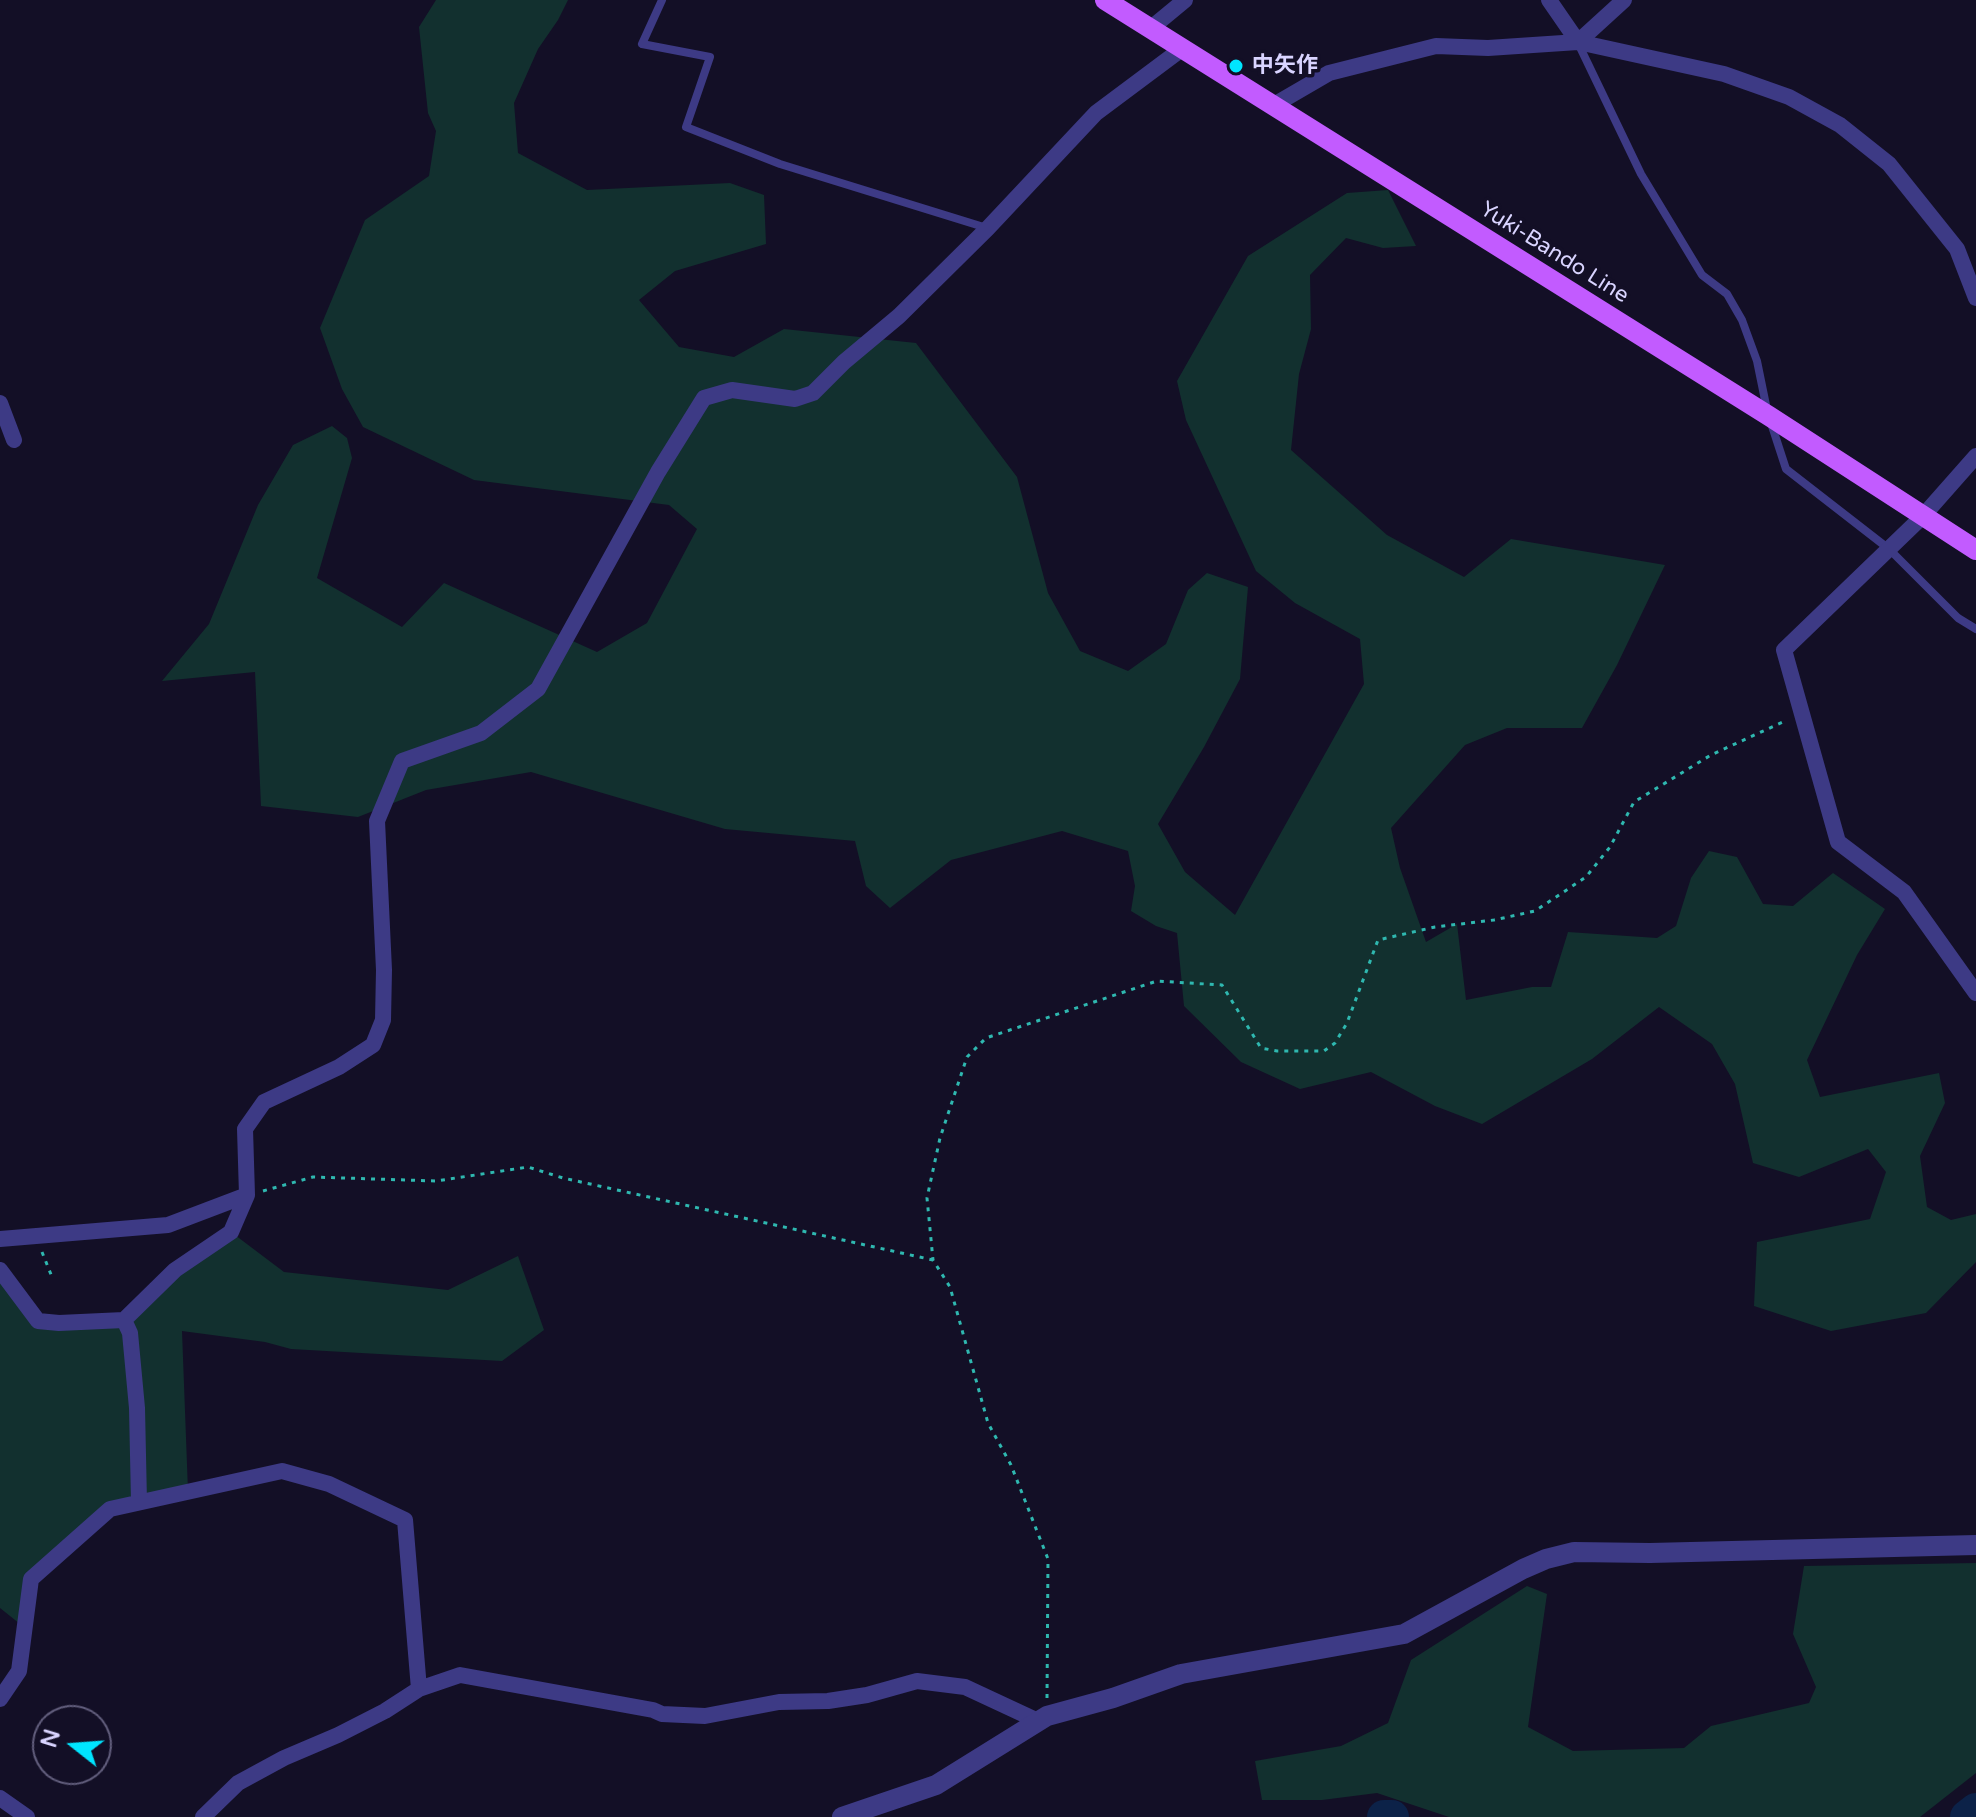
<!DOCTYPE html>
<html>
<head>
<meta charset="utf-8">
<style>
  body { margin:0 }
  #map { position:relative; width:1976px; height:1817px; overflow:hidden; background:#130f26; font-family:"Varela Round",sans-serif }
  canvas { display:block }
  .north { position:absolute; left:32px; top:1705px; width:80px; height:80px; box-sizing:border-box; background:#130f26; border:2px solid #625e7d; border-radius:50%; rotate:287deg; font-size:22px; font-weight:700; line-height:32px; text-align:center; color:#d9d4ff }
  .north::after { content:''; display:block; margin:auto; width:28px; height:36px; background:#00e5ff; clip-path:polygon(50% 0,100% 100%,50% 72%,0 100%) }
</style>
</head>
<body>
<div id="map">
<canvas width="1976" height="1817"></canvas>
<div class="north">N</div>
</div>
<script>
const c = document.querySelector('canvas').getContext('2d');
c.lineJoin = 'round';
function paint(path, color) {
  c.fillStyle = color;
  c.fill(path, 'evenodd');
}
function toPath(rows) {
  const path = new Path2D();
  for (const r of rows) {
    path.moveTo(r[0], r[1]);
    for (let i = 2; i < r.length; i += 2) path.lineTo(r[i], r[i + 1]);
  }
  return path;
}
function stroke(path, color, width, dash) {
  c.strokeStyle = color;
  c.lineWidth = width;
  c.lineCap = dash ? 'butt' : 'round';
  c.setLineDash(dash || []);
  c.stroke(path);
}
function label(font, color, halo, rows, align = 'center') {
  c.font = font + ' "Varela Round","Noto Sans JP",sans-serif';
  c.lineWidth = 7;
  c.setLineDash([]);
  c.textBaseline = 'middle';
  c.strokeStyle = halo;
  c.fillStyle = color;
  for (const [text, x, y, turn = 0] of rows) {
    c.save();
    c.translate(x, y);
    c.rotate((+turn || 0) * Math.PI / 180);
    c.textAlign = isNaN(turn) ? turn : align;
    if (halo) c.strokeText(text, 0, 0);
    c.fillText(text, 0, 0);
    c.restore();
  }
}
paint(toPath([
  [436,0,568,0,558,20,538,49,514,103,518,153,587,190,730,183,764,195,766,244,675,271,639,300,679,347,734,357,784,329,916,343,1017,477,1048,593,1080,651,1128,671,1166,644,1188,590,1207,573,1248,587,1240,679,1204,747,1158,824,1185,872,1235,915,1364,684,1360,639,1295,603,1256,571,1186,420,1177,381,1248,256,1347,193,1388,190,1416,246,1383,248,1346,238,1310,275,1311,329,1299,374,1291,450,1387,535,1464,577,1511,539,1665,565,1617,665,1582,728,1507,728,1465,745,1391,828,1400,868,1426,942,1457,924,1466,1000,1532,987,1551,987,1568,932,1657,938,1676,926,1691,878,1709,851,1737,857,1763,904,1793,906,1833,873,1885,909,1857,955,1807,1060,1820,1097,1939,1073,1945,1103,1920,1156,1927,1207,1951,1220,1976,1214,1976,1262,1926,1313,1831,1331,1754,1306,1757,1242,1870,1219,1886,1172,1868,1149,1799,1177,1753,1163,1735,1084,1712,1044,1659,1007,1592,1059,1482,1124,1435,1106,1371,1072,1300,1089,1241,1062,1184,1006,1177,933,1156,926,1131,911,1135,886,1128,851,1062,831,951,860,890,908,866,886,855,841,725,829,531,772,426,790,358,817,261,806,255,672,162,681,209,624,258,505,293,445,332,426,347,438,352,458,317,578,402,627,444,583,597,652,647,623,697,529,669,505,474,480,363,427,342,389,320,328,365,220,429,176,436,131,428,113,419,27],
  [231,1232,284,1272,448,1290,518,1256,544,1330,502,1361,291,1349,265,1342,182,1331,188,1491,110,1509,31,1579,25,1628,0,1608,0,1270,38,1321,124,1320],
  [1976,1563,1976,1773,1920,1817,1449,1817,1377,1793,1322,1800,1262,1800,1255,1761,1341,1746,1388,1723,1411,1660,1527,1586,1547,1594,1528,1727,1573,1751,1684,1748,1711,1726,1809,1703,1816,1687,1793,1634,1804,1566]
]), '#12302f');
stroke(toPath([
  [1384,1817,1392,1817],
  [1967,1817,1976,1810]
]), '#0c2248', 34);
stroke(toPath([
  [263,1191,313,1177,436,1181,528,1167,563,1178,933,1260],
  [42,1252,52,1277],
  [1047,1698,1048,1559,1011,1465,988,1423,950,1287,933,1260,927,1198,940,1138,967,1057,986,1038,1157,981,1222,985,1261,1048,1277,1051,1324,1051,1335,1043,1347,1023,1378,940,1435,927,1494,920,1535,911,1586,877,1610,847,1634,802,1711,755,1785,721]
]), '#2fb8b0', 3, [4, 6]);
stroke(toPath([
  [662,0,642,44,710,57,686,127,780,164,987,228],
  [1578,43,1641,174,1702,275,1727,294,1742,320,1757,361,1767,410],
  [1771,423,1786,469,1889,549,1958,618,1976,629]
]), '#3d3a85', 8);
stroke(toPath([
  [1549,0,1578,42],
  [1150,29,1185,0],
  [1578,42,1624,0],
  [1274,105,1329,73,1436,46,1488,48,1578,42,1724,74,1789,97,1840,125,1889,164,1957,249,1976,298],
  [0,403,14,440],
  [1976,456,1923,516,1784,650,1838,842,1904,892,1976,993],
  [0,1239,168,1225,247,1195],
  [0,1270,38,1321,59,1323,124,1320,130,1333,137,1408,139,1502],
  [124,1320,175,1270,231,1232,247,1195,245,1129,264,1102,339,1067,373,1045,383,1020,384,970,377,821,402,761,481,733,538,689,658,472,704,398,732,390,795,399,813,393,844,362,899,316,988,228,1096,113,1183,48],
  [0,1699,19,1671,31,1579,110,1509,282,1471,329,1484,405,1520,419,1689],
  [0,1798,27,1817],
  [203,1817,238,1783,284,1758,338,1735,385,1711,419,1689,460,1675,653,1710,662,1714,705,1716,779,1702,828,1701,867,1695,917,1681,965,1687,1038,1721]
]), '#3d3a85', 16);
stroke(toPath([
  [842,1817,936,1785,1047,1716,1113,1698,1181,1674,1404,1634,1523,1569,1546,1559,1574,1552,1650,1553,1976,1545]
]), '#3d3a85', 20);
stroke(toPath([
  [1105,0,1769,416,1976,550]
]), '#c25bff', 20);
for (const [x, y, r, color] of [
  [1236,66,8,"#00e5ff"]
]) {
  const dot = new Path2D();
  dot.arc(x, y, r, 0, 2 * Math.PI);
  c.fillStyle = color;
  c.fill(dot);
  stroke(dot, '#130f26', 3);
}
label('bold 22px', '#d9d4ff', '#130f26', [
  ["中矢作",1252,66]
], 'left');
label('22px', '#d9d4ff', '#130f26', [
  ["Yuki-Bando Line",1554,253,32]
]);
</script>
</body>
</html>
